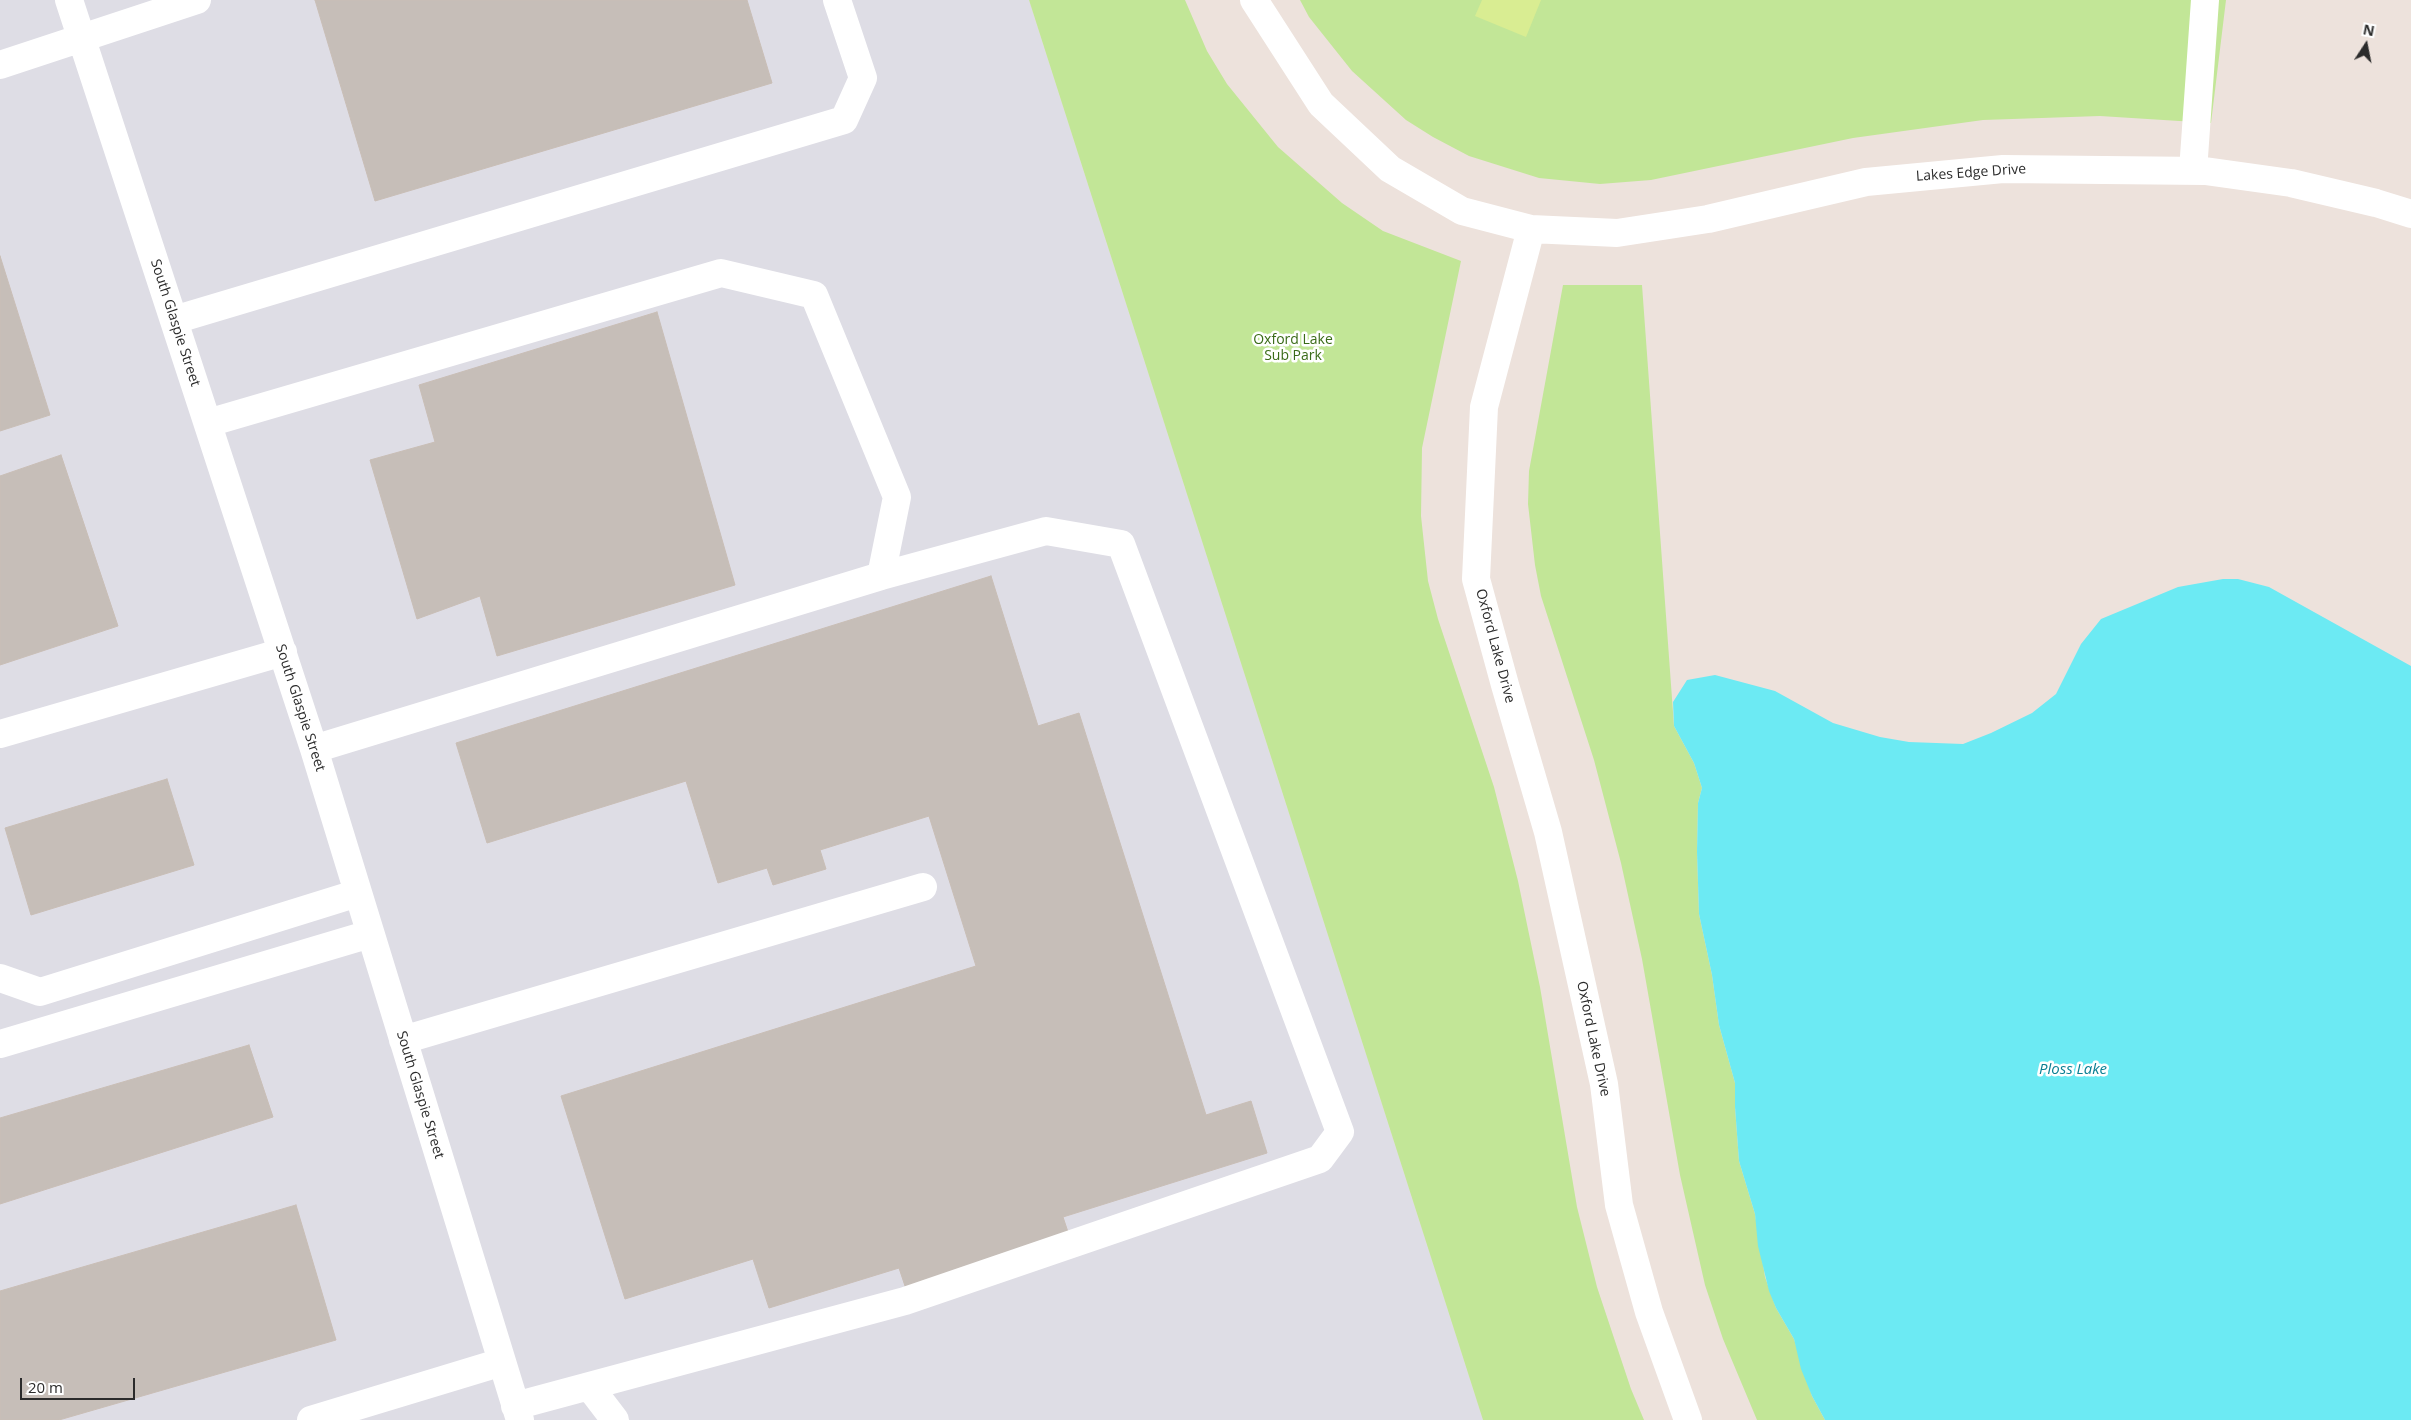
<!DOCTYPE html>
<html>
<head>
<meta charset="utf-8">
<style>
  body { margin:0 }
  #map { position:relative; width:2411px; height:1420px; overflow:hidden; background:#ede2dc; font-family:"Open Sans",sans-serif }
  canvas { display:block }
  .north { position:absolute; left:2341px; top:20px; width:50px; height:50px; -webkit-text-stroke:4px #fff; paint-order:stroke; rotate:11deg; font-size:14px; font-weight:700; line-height:20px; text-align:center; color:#2b2b2b }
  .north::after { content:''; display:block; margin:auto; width:18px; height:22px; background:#2b2b2b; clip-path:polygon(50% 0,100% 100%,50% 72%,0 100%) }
  .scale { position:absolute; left:20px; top:1378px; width:115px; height:22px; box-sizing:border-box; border:2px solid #2b2b2b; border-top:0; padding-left:6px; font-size:15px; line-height:18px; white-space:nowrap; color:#2b2b2b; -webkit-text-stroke:4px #fff; paint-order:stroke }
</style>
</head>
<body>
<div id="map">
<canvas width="2411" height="1420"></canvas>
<div class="north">N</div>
<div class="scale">20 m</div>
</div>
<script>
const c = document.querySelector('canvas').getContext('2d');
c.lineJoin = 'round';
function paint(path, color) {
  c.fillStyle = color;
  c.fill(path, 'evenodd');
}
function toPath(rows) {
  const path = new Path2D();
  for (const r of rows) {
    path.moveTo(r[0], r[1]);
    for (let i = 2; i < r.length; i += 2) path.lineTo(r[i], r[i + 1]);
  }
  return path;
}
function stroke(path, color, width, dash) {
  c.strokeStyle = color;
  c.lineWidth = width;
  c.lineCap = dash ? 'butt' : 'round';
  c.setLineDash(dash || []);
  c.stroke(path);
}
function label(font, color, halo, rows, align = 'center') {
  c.font = font + ' "Open Sans",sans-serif';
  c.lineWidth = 5;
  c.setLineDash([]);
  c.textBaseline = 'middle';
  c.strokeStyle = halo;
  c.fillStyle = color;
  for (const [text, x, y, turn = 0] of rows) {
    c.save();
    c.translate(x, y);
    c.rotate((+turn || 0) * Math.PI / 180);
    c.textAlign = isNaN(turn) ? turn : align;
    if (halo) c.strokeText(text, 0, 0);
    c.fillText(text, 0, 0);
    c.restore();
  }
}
paint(toPath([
  [0,0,1029,0,1483,1420,0,1420]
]), '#dedde5');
paint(toPath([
  [1029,0,1185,0,1207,51,1227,84,1278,147,1342,203,1383,231,1461,261,1422,448,1421,516,1428,581,1438,619,1494,787,1518,881,1540,987,1577,1207,1597,1287,1631,1389,1644,1420,1483,1420],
  [1300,0,2226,0,2211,123,2100,116,1983,120,1853,138,1651,180,1600,184,1539,178,1469,156,1433,137,1406,120,1352,71,1309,17],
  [1563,285,1642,285,1674,726,1694,763,1702,788,1698,803,1697,852,1699,914,1712,975,1719,1025,1735,1083,1735,1107,1739,1161,1755,1214,1765,1277,1776,1308,1794,1339,1812,1396,1825,1420,1757,1420,1723,1339,1705,1285,1680,1175,1642,959,1621,863,1594,760,1541,596,1535,565,1528,504,1529,471]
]), '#c2e697');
paint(toPath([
  [1482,0,1541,0,1526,37,1475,16]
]), '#d9ed92');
paint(toPath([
  [2223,579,2238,579,2269,587,2411,666,2411,1420,1825,1420,1812,1396,1801,1369,1794,1339,1776,1308,1769,1291,1758,1246,1755,1214,1739,1161,1735,1107,1735,1083,1719,1025,1712,975,1699,914,1697,852,1698,803,1702,788,1694,763,1674,726,1673,702,1687,680,1715,675,1775,691,1833,723,1880,737,1909,742,1963,744,1991,733,2032,713,2056,694,2081,644,2101,619,2178,587]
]), '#6ceaf3');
const building = toPath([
  [315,0,747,0,772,83,375,201,315,0],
  [0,256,50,415,0,431,0,256],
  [657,312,735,585,497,656,480,596,417,619,370,460,435,442,419,385,657,312],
  [61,455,118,626,0,665,0,476,61,455],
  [991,576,1038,726,1079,713,1206,1115,1251,1101,1267,1153,1063,1217,1070,1238,906,1289,899,1268,769,1308,753,1259,625,1299,561,1096,976,966,929,816,820,850,826,869,773,885,767,868,718,883,686,781,487,843,456,743,991,576],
  [167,779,194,865,31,915,5,828,167,779],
  [249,1045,273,1117,0,1204,0,1118,249,1045],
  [296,1205,336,1340,59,1420,0,1420,0,1291,296,1205]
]);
paint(building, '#c6beb8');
stroke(building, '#c9beb6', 1);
stroke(toPath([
  [69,0,314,749,520,1420],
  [1254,0,1321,104,1390,169,1462,211,1531,229,1484,407,1476,579,1505,685,1548,832,1604,1084,1619,1205,1649,1312,1688,1420],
  [0,65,197,0],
  [2193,171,2205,0],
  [1531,229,1617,233,1708,219,1866,182,2003,169,2205,171,2291,183,2376,203,2411,214],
  [174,320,844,120,863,78,837,0],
  [208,423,721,273,814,295,897,497,881,576,314,749],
  [0,734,283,652],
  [0,978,40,992,358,893],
  [403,1040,923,887],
  [0,1044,370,934],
  [589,1386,615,1420],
  [515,1406,905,1301,1320,1159,1340,1132,1121,544,1046,531,881,576],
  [311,1420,502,1362]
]), '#fff', 28);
label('14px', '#2b2b2b', '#fff', [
  ["Lakes Edge Drive",1971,173,-4],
  ["South Glaspie Street",175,323,72],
  ["Oxford Lake Drive",1495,646,75],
  ["South Glaspie Street",300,708,72],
  ["Oxford Lake Drive",1593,1039,78],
  ["South Glaspie Street",420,1095,73]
]);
label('14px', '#3a6b18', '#fff', [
  ["Oxford Lake",1293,340],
  ["Sub Park",1293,356]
]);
label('italic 15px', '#0a7f93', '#fff', [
  ["Ploss Lake",2073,1070]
]);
</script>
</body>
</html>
